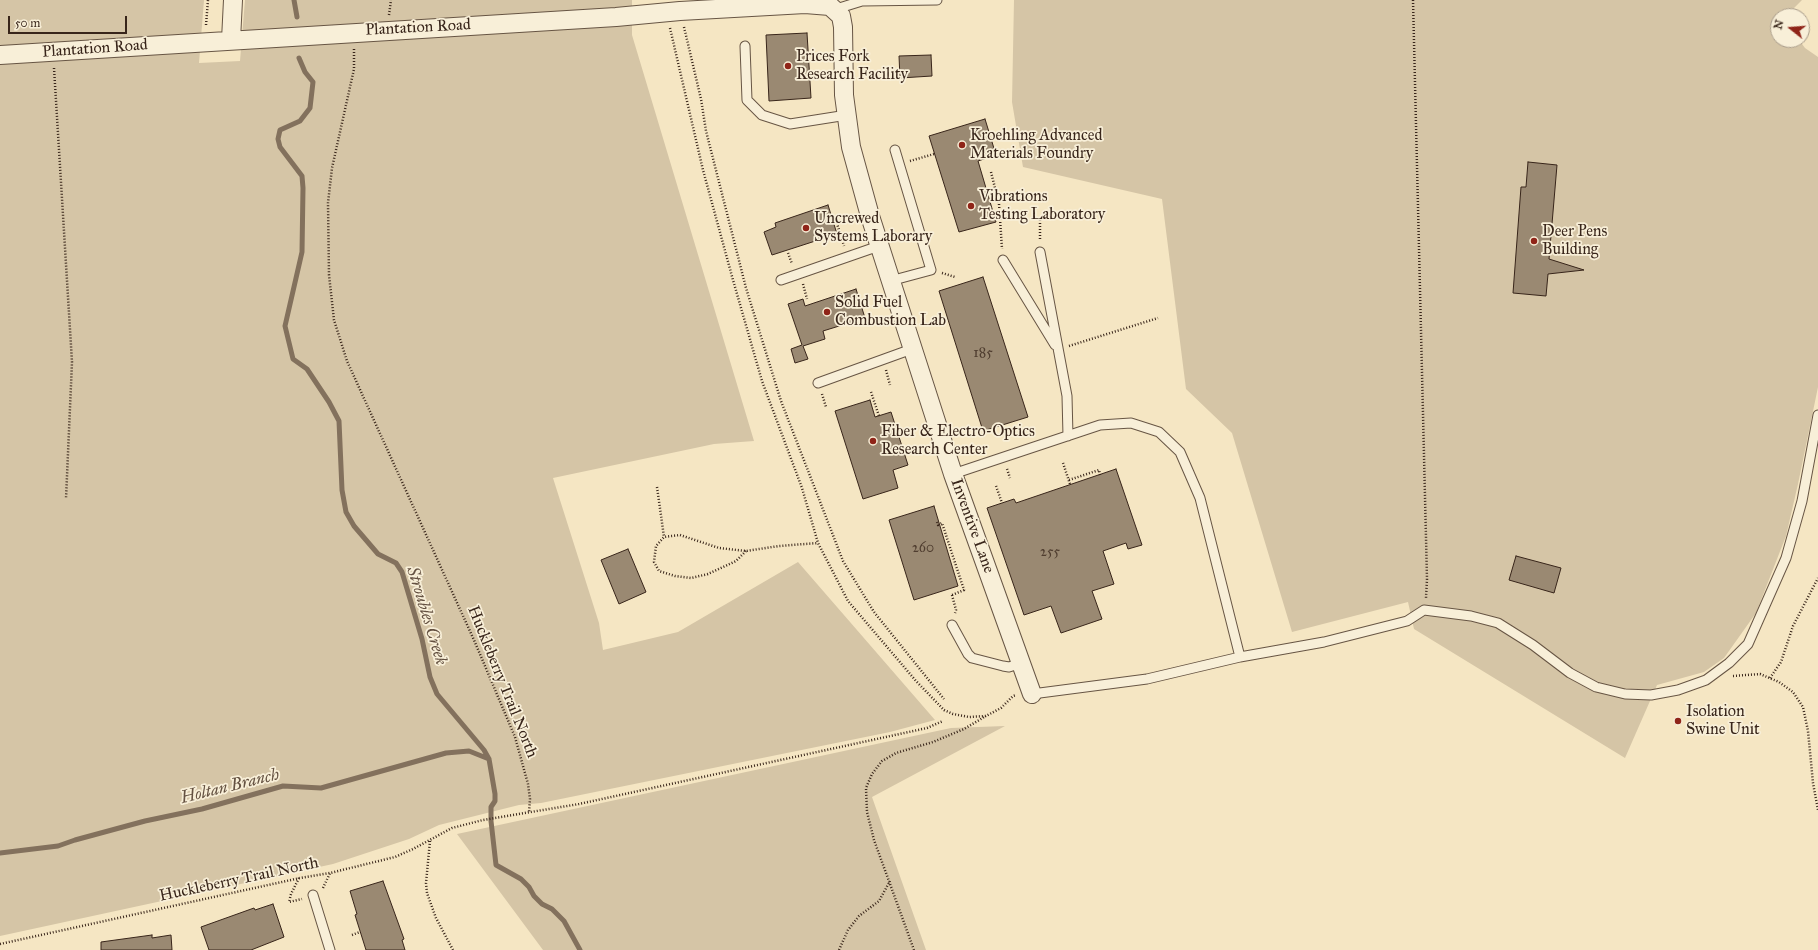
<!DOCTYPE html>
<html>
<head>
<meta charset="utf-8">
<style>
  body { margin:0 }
  #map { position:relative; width:1818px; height:950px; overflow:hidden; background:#f5e6c3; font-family:"IM FELL Great Primer",serif }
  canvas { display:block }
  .north { position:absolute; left:1770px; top:8px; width:40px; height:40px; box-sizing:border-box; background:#f8efd8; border:1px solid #ab9e8c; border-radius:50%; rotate:287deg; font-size:11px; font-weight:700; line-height:16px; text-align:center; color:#38251a }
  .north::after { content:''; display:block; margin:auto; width:14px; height:18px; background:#8f2418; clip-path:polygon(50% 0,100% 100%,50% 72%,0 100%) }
  .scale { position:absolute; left:8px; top:16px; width:119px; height:18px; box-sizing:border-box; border:2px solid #38251a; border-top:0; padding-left:5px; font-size:12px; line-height:14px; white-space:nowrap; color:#38251a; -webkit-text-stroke:3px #f8efd8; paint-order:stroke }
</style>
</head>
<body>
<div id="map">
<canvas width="1818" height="950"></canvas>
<div class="north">N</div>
<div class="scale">50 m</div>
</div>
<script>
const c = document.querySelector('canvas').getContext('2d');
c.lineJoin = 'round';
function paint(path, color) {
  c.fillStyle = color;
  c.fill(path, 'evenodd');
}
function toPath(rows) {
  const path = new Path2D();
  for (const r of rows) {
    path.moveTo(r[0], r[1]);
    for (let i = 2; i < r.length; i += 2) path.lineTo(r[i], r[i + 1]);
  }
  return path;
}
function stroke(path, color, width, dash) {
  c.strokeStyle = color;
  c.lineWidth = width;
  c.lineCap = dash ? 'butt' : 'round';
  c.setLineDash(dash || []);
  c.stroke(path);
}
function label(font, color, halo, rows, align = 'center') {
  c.font = font + ' "IM FELL Great Primer",serif';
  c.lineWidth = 3.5;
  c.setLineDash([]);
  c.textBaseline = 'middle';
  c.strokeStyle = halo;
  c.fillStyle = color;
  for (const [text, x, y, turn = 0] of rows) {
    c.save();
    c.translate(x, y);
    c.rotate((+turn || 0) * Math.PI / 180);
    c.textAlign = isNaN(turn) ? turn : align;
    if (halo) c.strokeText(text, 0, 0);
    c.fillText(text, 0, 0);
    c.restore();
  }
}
paint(toPath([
  [0,0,204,0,199,63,240,61,245,0,632,0,632,35,754,441,714,444,553,478,599,623,603,650,678,632,798,562,935,720,890,732,541,803,519,805,439,825,409,839,333,864,0,936],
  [1014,0,1802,0,1791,11,1790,16,1778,16,1778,40,1799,40,1805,48,1818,57,1818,387,1798,484,1786,536,1756,613,1724,658,1704,672,1657,685,1625,758,1414,629,1408,602,1292,632,1232,433,1186,389,1162,199,1023,167,1012,102],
  [1005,726,872,797,926,950,543,950,457,834,951,728]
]), '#d5c5a6');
stroke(toPath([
  [294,0,297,17],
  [299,58,305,72,313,82,310,108,300,121,280,130,278,139,280,147,302,176,303,188,302,252,285,326,293,359,307,369,329,402,339,421,342,490,346,512,354,526,378,554,396,563,402,572,422,639,430,677,437,694,484,750,489,759,495,794,495,801,491,807,491,821,496,865,521,879,529,887,534,896,542,904,552,909,564,921,580,950],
  [0,853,58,846,75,840,145,821,202,809,283,786,321,788,446,753,469,751,489,759]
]), '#83715d', 5);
const building = toPath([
  [807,33,811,98,769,101,766,35,807,33],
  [931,55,932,76,900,78,899,56,931,55],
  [985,119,996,155,978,161,996,222,959,232,929,136,985,119],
  [1528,162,1557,165,1549,259,1584,270,1548,274,1546,296,1513,293,1521,187,1526,187,1528,162],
  [828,205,837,234,772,255,764,232,776,227,775,223,828,205],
  [983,277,1028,417,983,431,939,291,983,277],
  [856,289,865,318,823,331,825,339,803,346,808,359,795,363,791,349,802,345,788,304,803,299,805,306,856,289],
  [870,400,875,417,891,412,908,465,893,470,898,488,863,499,835,411,870,400],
  [1116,469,1142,545,1128,549,1126,543,1103,551,1114,584,1092,591,1102,619,1061,633,1051,606,1024,615,987,508,1014,499,1016,503,1116,469],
  [934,506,958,586,914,600,889,520,934,506],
  [628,549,646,592,619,604,601,560,628,549],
  [1516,556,1561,568,1554,593,1509,580,1516,556],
  [383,881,404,939,402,940,405,950,366,950,355,915,357,914,350,891,383,881],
  [273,904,284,937,251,950,209,950,201,927,254,908,255,910,273,904],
  [152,935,152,938,171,935,172,950,101,950,101,942,152,935]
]);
paint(building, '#9a8972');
stroke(building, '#38251a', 1);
const lane = toPath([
  [836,9,862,1,937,0],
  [745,46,747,100,762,115,790,124,847,115],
  [1040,252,1067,396,1068,436],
  [1003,260,1055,345],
  [781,280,879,246],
  [890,281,931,270,895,150],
  [818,383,912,349],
  [953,474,1100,425,1131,423,1159,432,1180,452,1200,498,1240,657],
  [952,625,968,654,972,658,1003,666,1009,667,1022,663],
  [1032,694,1147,679,1240,657,1324,642,1407,621,1424,610,1471,616,1498,623,1533,645,1570,673,1596,687,1625,694,1651,695,1678,690,1706,680,1729,663,1748,644,1786,558,1802,501,1818,415],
  [313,895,330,950]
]);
const street = toPath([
  [231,40,233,0],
  [0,55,616,17,680,11,805,4,830,6,841,16,843,27,844,95,851,147,870,216,953,474,1032,694]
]);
stroke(lane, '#675544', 11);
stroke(street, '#675544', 20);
stroke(toPath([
  [1413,0,1427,579,1426,598],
  [389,15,391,0],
  [206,25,208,0],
  [684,27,701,99,706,131,746,288,781,401,843,561,874,612,944,699],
  [670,28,703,170,733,280,762,381,802,488,818,543,848,601,916,681,944,710,953,714,969,717,986,716,1001,708,1013,696,1016,695],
  [354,49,354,69,332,168,328,203,329,275,334,320,347,361,474,640,515,737,528,784,530,799,529,812],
  [54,68,72,362,66,499],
  [910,161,934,154],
  [991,172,999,204,1002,249],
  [832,217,835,217,844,246],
  [1040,217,1040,241],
  [788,253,792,264],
  [942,273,955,277],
  [803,284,807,299],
  [1069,346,1158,318],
  [886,370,890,385],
  [871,392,879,416],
  [822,394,826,407],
  [1063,463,1070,484],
  [1007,469,1010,478],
  [1069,480,1099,470,1100,475],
  [996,486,1002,503],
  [657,487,664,537],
  [937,522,938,525,942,523,964,590,952,595],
  [746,551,736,561,708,574,691,578,675,576,659,571,654,562,656,546,664,537,680,535,719,548,746,551,779,546,818,543],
  [952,595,956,610,955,613],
  [1733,676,1760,674,1779,682,1793,692,1803,707,1808,731,1813,783,1818,810],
  [1770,678,1781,662,1793,626,1818,578],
  [430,841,426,883,427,893,436,918,453,950],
  [299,878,291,894,289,902,302,899],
  [323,888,330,873],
  [352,935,360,932],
  [0,944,300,878,330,873,395,857,413,849,452,828,483,820,579,804,927,728,943,721],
  [839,950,848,930,859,916,879,901,890,881],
  [914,950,874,840,867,812,866,788,872,774,882,761,896,753,933,742,964,729,986,716]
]), '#38251a', 2.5, [1, 2]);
stroke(lane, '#f8efd8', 9);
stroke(street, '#f8efd8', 18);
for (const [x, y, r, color] of [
  [788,66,4,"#8f2418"],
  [962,145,4,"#8f2418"],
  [971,206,4,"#8f2418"],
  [806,228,4,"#8f2418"],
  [1534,241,4,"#8f2418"],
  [827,312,4,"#8f2418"],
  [873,441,4,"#8f2418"],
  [1678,721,4,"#8f2418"]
]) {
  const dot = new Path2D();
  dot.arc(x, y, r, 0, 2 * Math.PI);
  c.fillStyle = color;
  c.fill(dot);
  stroke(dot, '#f8efd8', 1.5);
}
label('14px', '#503e30', null, [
  ["185",983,354],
  ["260",923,549],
  ["255",1050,553]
]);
label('16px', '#38251a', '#f8efd8', [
  ["Plantation Road",418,28,-3],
  ["Plantation Road",95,49,-4],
  ["Inventive Lane",972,526,70],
  ["Huckleberry Trail North",502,682,68],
  ["Huckleberry Trail North",239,880,-12]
]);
label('16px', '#38251a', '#f8efd8', [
  ["Prices Fork",796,57],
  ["Research Facility",796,75],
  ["Kroehling Advanced",970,136],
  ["Materials Foundry",970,154],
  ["Vibrations",979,197],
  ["Testing Laboratory",979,215],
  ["Uncrewed",814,219],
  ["Systems Laborary",814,237],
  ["Deer Pens",1542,232],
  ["Building",1542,250],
  ["Solid Fuel",835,303],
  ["Combustion Lab",835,321],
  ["Fiber & Electro-Optics",881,432],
  ["Research Center",881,450],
  ["Isolation",1686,712],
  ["Swine Unit",1686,730]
], 'left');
label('italic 17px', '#645141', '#f8efd8', [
  ["Stroubles Creek",426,616,73],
  ["Holtan Branch",230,787,-14]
]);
</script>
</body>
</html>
